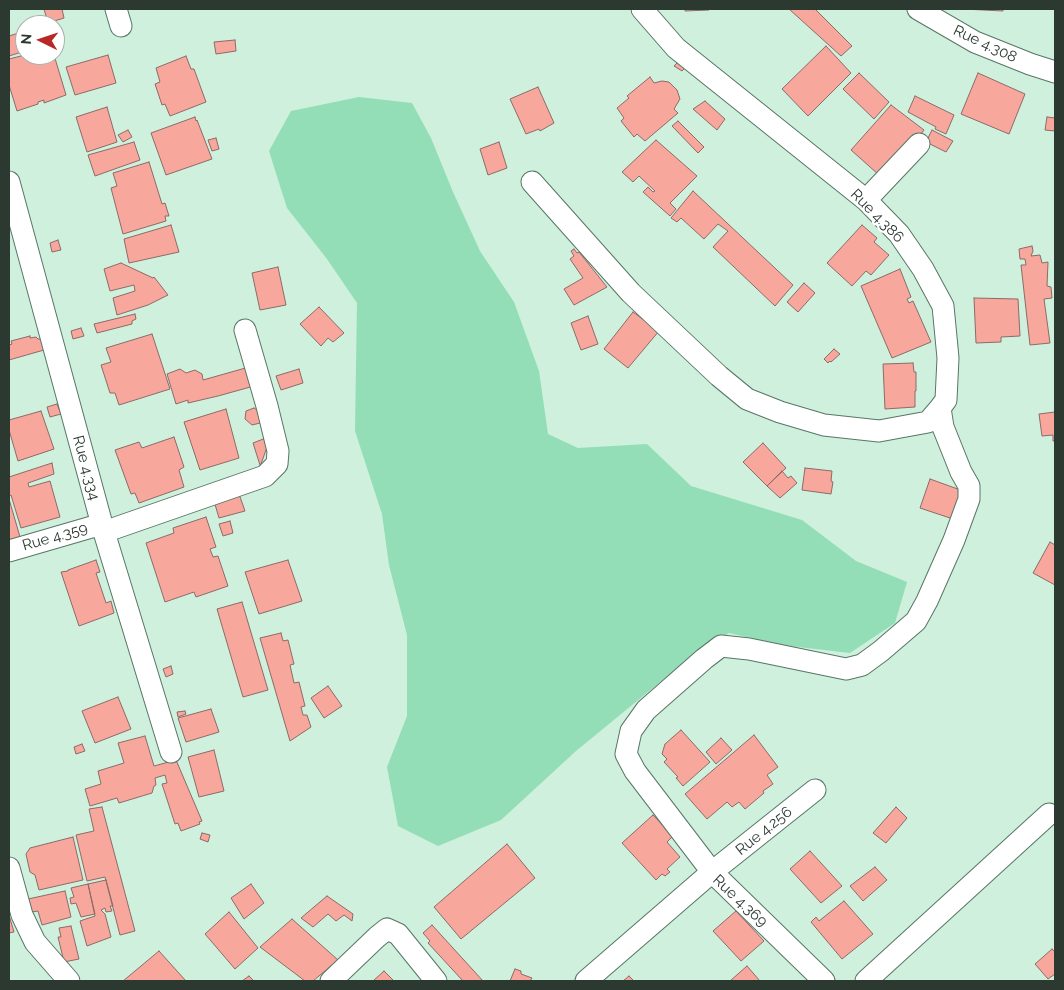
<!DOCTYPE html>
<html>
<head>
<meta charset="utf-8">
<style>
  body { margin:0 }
  #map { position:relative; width:1064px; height:990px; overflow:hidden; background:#cef0dd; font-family:Raleway,sans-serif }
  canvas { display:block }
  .frame { position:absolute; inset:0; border:10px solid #2b3931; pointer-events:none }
  .north { position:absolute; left:15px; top:15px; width:50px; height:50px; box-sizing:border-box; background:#fff; border:1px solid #aab0ad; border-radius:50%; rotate:274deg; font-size:14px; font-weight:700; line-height:20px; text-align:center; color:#2b3931 }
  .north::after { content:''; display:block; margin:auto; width:18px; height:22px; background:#b72827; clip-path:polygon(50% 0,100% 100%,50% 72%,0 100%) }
</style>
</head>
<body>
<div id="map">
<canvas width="1064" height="990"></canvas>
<div class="frame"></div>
<div class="north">N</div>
</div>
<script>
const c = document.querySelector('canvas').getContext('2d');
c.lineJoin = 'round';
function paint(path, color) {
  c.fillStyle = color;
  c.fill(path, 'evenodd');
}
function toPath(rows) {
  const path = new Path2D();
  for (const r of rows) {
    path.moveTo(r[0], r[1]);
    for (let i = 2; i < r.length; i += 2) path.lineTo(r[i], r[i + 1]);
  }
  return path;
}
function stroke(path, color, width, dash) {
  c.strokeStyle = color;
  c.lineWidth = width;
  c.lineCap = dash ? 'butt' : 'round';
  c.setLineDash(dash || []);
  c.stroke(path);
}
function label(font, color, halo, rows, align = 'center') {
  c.font = font + ' Raleway,sans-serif';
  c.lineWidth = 4.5;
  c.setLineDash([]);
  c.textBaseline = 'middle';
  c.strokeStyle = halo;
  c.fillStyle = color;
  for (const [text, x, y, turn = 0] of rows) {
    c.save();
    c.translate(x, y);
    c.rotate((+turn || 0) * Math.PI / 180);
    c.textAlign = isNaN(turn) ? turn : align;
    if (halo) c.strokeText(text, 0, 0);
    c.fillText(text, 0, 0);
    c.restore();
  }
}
paint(toPath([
  [359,97,412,103,431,138,453,192,480,251,514,302,539,371,548,434,578,448,647,444,691,486,802,520,856,561,907,582,895,623,850,653,781,645,729,633,688,659,637,701,576,751,501,820,438,846,398,826,387,767,407,716,407,635,389,565,382,514,355,431,357,303,327,259,287,208,269,151,291,111]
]), '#93deb6');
const building = toPath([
  [44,9,62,9,64,18,48,23,44,9],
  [685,9,709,9,709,10,685,11,685,9],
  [789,9,812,9,813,10,815,9,852,46,841,56,789,9],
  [963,9,1003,9,1003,11,963,9],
  [25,31,25,51,9,56,9,36,25,31],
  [235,40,236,51,216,54,214,42,235,40],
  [826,46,851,73,808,116,782,89,826,46],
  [25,55,54,55,66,95,44,103,44,100,38,102,38,104,17,111,9,85,9,59,25,55],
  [108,55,116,83,75,95,66,67,108,55],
  [186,56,191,69,194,69,206,102,170,116,165,104,162,105,155,84,160,82,156,68,186,56],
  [679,61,686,67,682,71,674,66,679,61],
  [859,73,889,102,874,119,843,89,859,73],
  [978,73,1025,94,1009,134,961,114,978,73],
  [650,77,654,83,662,81,669,82,677,90,680,99,674,109,678,113,645,141,637,134,634,137,621,121,624,118,617,108,629,98,627,96,650,77],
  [538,87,554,123,540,131,539,129,526,134,510,99,538,87],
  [915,96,954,115,946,134,935,129,936,127,908,112,915,96],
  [705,101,725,119,717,130,693,109,705,101],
  [891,105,924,130,908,151,879,175,851,150,891,105],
  [107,107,117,142,87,152,76,117,107,107],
  [195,117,196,121,197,120,212,159,166,175,151,133,195,117],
  [1047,117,1055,118,1055,131,1045,130,1047,117],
  [678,121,704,147,698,153,672,126,678,121],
  [128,130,132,137,123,142,118,135,128,130],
  [932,130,953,141,946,152,926,142,932,130],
  [216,138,219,149,212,151,208,140,216,138],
  [656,140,697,176,670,203,676,209,670,216,643,192,648,187,653,192,655,191,639,176,633,182,622,172,656,140],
  [134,142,140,160,95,176,88,155,134,142],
  [499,142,507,168,488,175,480,149,499,142],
  [149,162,162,204,165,203,169,216,165,216,166,221,123,234,111,188,117,186,113,173,149,162],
  [693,191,793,285,775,306,713,247,728,231,718,224,704,239,681,218,677,222,671,218,693,191],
  [171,225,179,252,129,263,124,239,171,225],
  [862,225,877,238,874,242,889,255,871,275,866,271,852,286,827,263,862,225],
  [58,240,61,250,52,252,50,243,58,240],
  [1032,246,1033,251,1031,256,1040,255,1042,263,1048,262,1047,286,1051,287,1052,298,1044,299,1050,343,1030,345,1021,265,1026,265,1025,259,1020,259,1019,249,1032,246],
  [574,249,577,253,579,252,607,287,574,305,564,289,583,278,570,259,574,256,571,251,574,249],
  [121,263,153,278,154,277,168,295,148,305,117,315,113,298,135,291,134,285,110,291,104,269,121,263],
  [278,267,286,305,260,310,252,273,278,267],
  [900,269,911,297,907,299,909,303,913,301,931,342,892,358,861,286,900,269],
  [804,283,815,293,798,312,787,302,804,283],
  [974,298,1018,299,1020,336,1001,337,1001,342,976,343,974,298],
  [319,307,344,333,333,342,328,338,321,346,300,324,319,307],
  [633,312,659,331,628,368,604,349,633,312],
  [135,314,136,319,132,321,132,324,97,333,94,324,135,314],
  [588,316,598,344,581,350,571,323,588,316],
  [81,328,84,336,73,339,71,331,81,328],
  [152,334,170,389,119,405,115,393,110,393,101,365,111,362,106,348,152,334],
  [30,336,30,338,36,337,38,339,41,339,44,350,9,360,9,345,12,344,11,341,30,336],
  [834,349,840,354,831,362,830,361,828,363,824,359,834,349],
  [913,363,914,372,916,372,916,391,915,391,915,407,885,409,883,364,913,363],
  [249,367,254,386,218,396,188,403,188,400,176,404,167,374,180,369,186,373,195,370,202,374,203,380,249,367],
  [299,369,303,383,281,390,276,376,299,369],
  [57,404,61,414,50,417,47,407,57,404],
  [254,408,262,413,260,423,252,425,245,419,246,411,254,408],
  [226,409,239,458,200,470,184,422,226,409],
  [41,411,54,449,18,461,9,430,9,420,41,411],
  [1055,412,1055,441,1053,441,1053,435,1042,436,1039,414,1055,412],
  [271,436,261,464,260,465,253,443,271,436],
  [174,437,184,467,179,470,184,487,139,503,135,493,131,494,115,450,139,442,142,448,174,437],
  [763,443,786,468,767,486,743,462,763,443],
  [52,463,54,474,28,483,29,487,50,481,60,517,21,528,11,495,9,496,9,477,52,463],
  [805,468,832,471,831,481,833,482,831,494,802,490,805,468],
  [782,471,788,478,791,476,797,483,780,498,767,486,782,471],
  [930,479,966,492,956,520,920,508,930,479],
  [239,494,245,511,219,518,214,501,239,494],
  [9,499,20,537,9,540,9,499],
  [206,517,216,547,210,549,213,557,218,556,228,586,196,597,194,592,165,602,146,543,174,533,173,528,206,517],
  [230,521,233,533,223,536,219,524,230,521],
  [1050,542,1055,545,1055,585,1033,573,1050,542],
  [96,560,100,572,96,573,106,603,111,601,114,613,79,626,61,572,68,571,68,570,96,560],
  [288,560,302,601,259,614,245,572,288,560],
  [242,602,268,690,243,697,217,609,242,602],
  [281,633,283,641,288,640,294,664,290,665,294,683,299,682,305,706,301,707,303,715,307,715,311,727,290,741,260,638,281,633],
  [171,666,173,674,166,677,163,669,171,666],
  [328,686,342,706,324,718,311,698,328,686],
  [118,697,131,729,95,743,82,711,118,697],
  [211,709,219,732,186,742,178,718,211,709],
  [185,711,186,714,178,717,177,712,185,711],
  [681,730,710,762,683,786,676,778,678,777,664,762,667,759,662,754,665,744,681,730],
  [754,735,778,767,767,775,773,784,763,791,764,793,745,809,739,802,732,807,727,802,707,819,685,794,754,735],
  [145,736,154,766,176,760,202,821,199,822,200,824,181,831,178,823,175,824,162,784,167,783,165,775,155,778,156,785,154,786,152,793,119,803,117,798,90,806,85,789,101,784,98,771,124,763,118,743,145,736],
  [721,738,732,750,716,764,706,752,721,738],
  [82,744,85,751,76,754,74,747,82,744],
  [214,750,224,791,199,797,188,757,214,750],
  [102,807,135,931,120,935,105,877,87,881,76,835,94,831,89,809,102,807],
  [896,807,907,818,886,843,873,833,896,807],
  [653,815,673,836,667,842,680,857,667,869,670,872,665,876,662,874,656,880,622,843,653,815],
  [202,833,210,835,208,842,200,839,202,833],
  [73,837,83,880,39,890,35,875,30,872,26,854,30,848,73,837],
  [507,844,535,878,461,939,434,907,507,844],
  [810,851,842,886,821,903,790,869,810,851],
  [875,867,887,880,863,901,850,886,875,867],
  [106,880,113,906,110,906,112,911,106,912,105,908,101,910,105,914,111,937,87,946,80,921,95,916,88,884,106,880],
  [88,884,95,914,81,917,76,903,71,904,70,898,74,897,71,888,88,884],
  [251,884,264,903,244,919,231,898,251,884],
  [65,891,71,917,42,925,38,911,32,912,28,899,65,891],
  [327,896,353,914,352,921,344,915,336,921,328,914,313,927,301,918,327,896],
  [844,901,873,934,842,959,811,922,816,917,819,921,844,901],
  [736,911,764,941,741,961,713,931,736,911],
  [229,912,258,948,235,969,205,934,229,912],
  [9,915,14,932,9,933,9,915],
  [292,919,338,960,313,981,305,981,260,947,292,919],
  [432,925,483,981,463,981,428,943,430,941,423,933,432,925],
  [71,926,79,959,64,962,58,937,61,937,59,928,71,926],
  [1052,949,1055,952,1055,974,1048,979,1035,964,1052,949],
  [159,951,186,981,123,981,159,951],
  [747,966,760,981,730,981,747,966],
  [515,969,521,971,521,974,532,978,530,981,510,981,515,969],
  [384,971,394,981,373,981,384,971],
  [249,976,254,981,242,981,249,976],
  [629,976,634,981,623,981,629,976]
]);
paint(building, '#f8a79d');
stroke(building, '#8c6a66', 1);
const minor = toPath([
  [116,9,121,26],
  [642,9,676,48,866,200,899,234,923,269,943,306,948,358,946,400,940,408,943,427,961,472,969,486,969,499,954,540,927,601,916,621,881,651,862,665,846,669,749,649,721,646,704,659,646,710,631,731,626,754,635,771,712,872,815,790],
  [918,9,975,42,1030,64,1055,72],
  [9,182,104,532,171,752],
  [532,182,631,293,719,376,747,399,780,412,824,425,879,431,928,422,940,408],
  [866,200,919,144],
  [104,532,265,476,277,464,278,451,267,406,245,330],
  [9,551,102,524],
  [9,868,22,915,35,942,69,981],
  [331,981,377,937,387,929,398,934,436,981],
  [586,981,712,872,824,981],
  [866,981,1049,814]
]);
stroke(minor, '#587666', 23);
stroke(minor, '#fff', 21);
label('15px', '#2b3931', '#fff', [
  ["Rue 4.308",985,44,25],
  ["Rue 4.386",877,216,45],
  ["Rue 4.334",86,468,75],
  ["Rue 4.359",55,537,-16],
  ["Rue 4.256",764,831,-39],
  ["Rue 4.369",740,901,43]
]);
</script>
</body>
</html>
